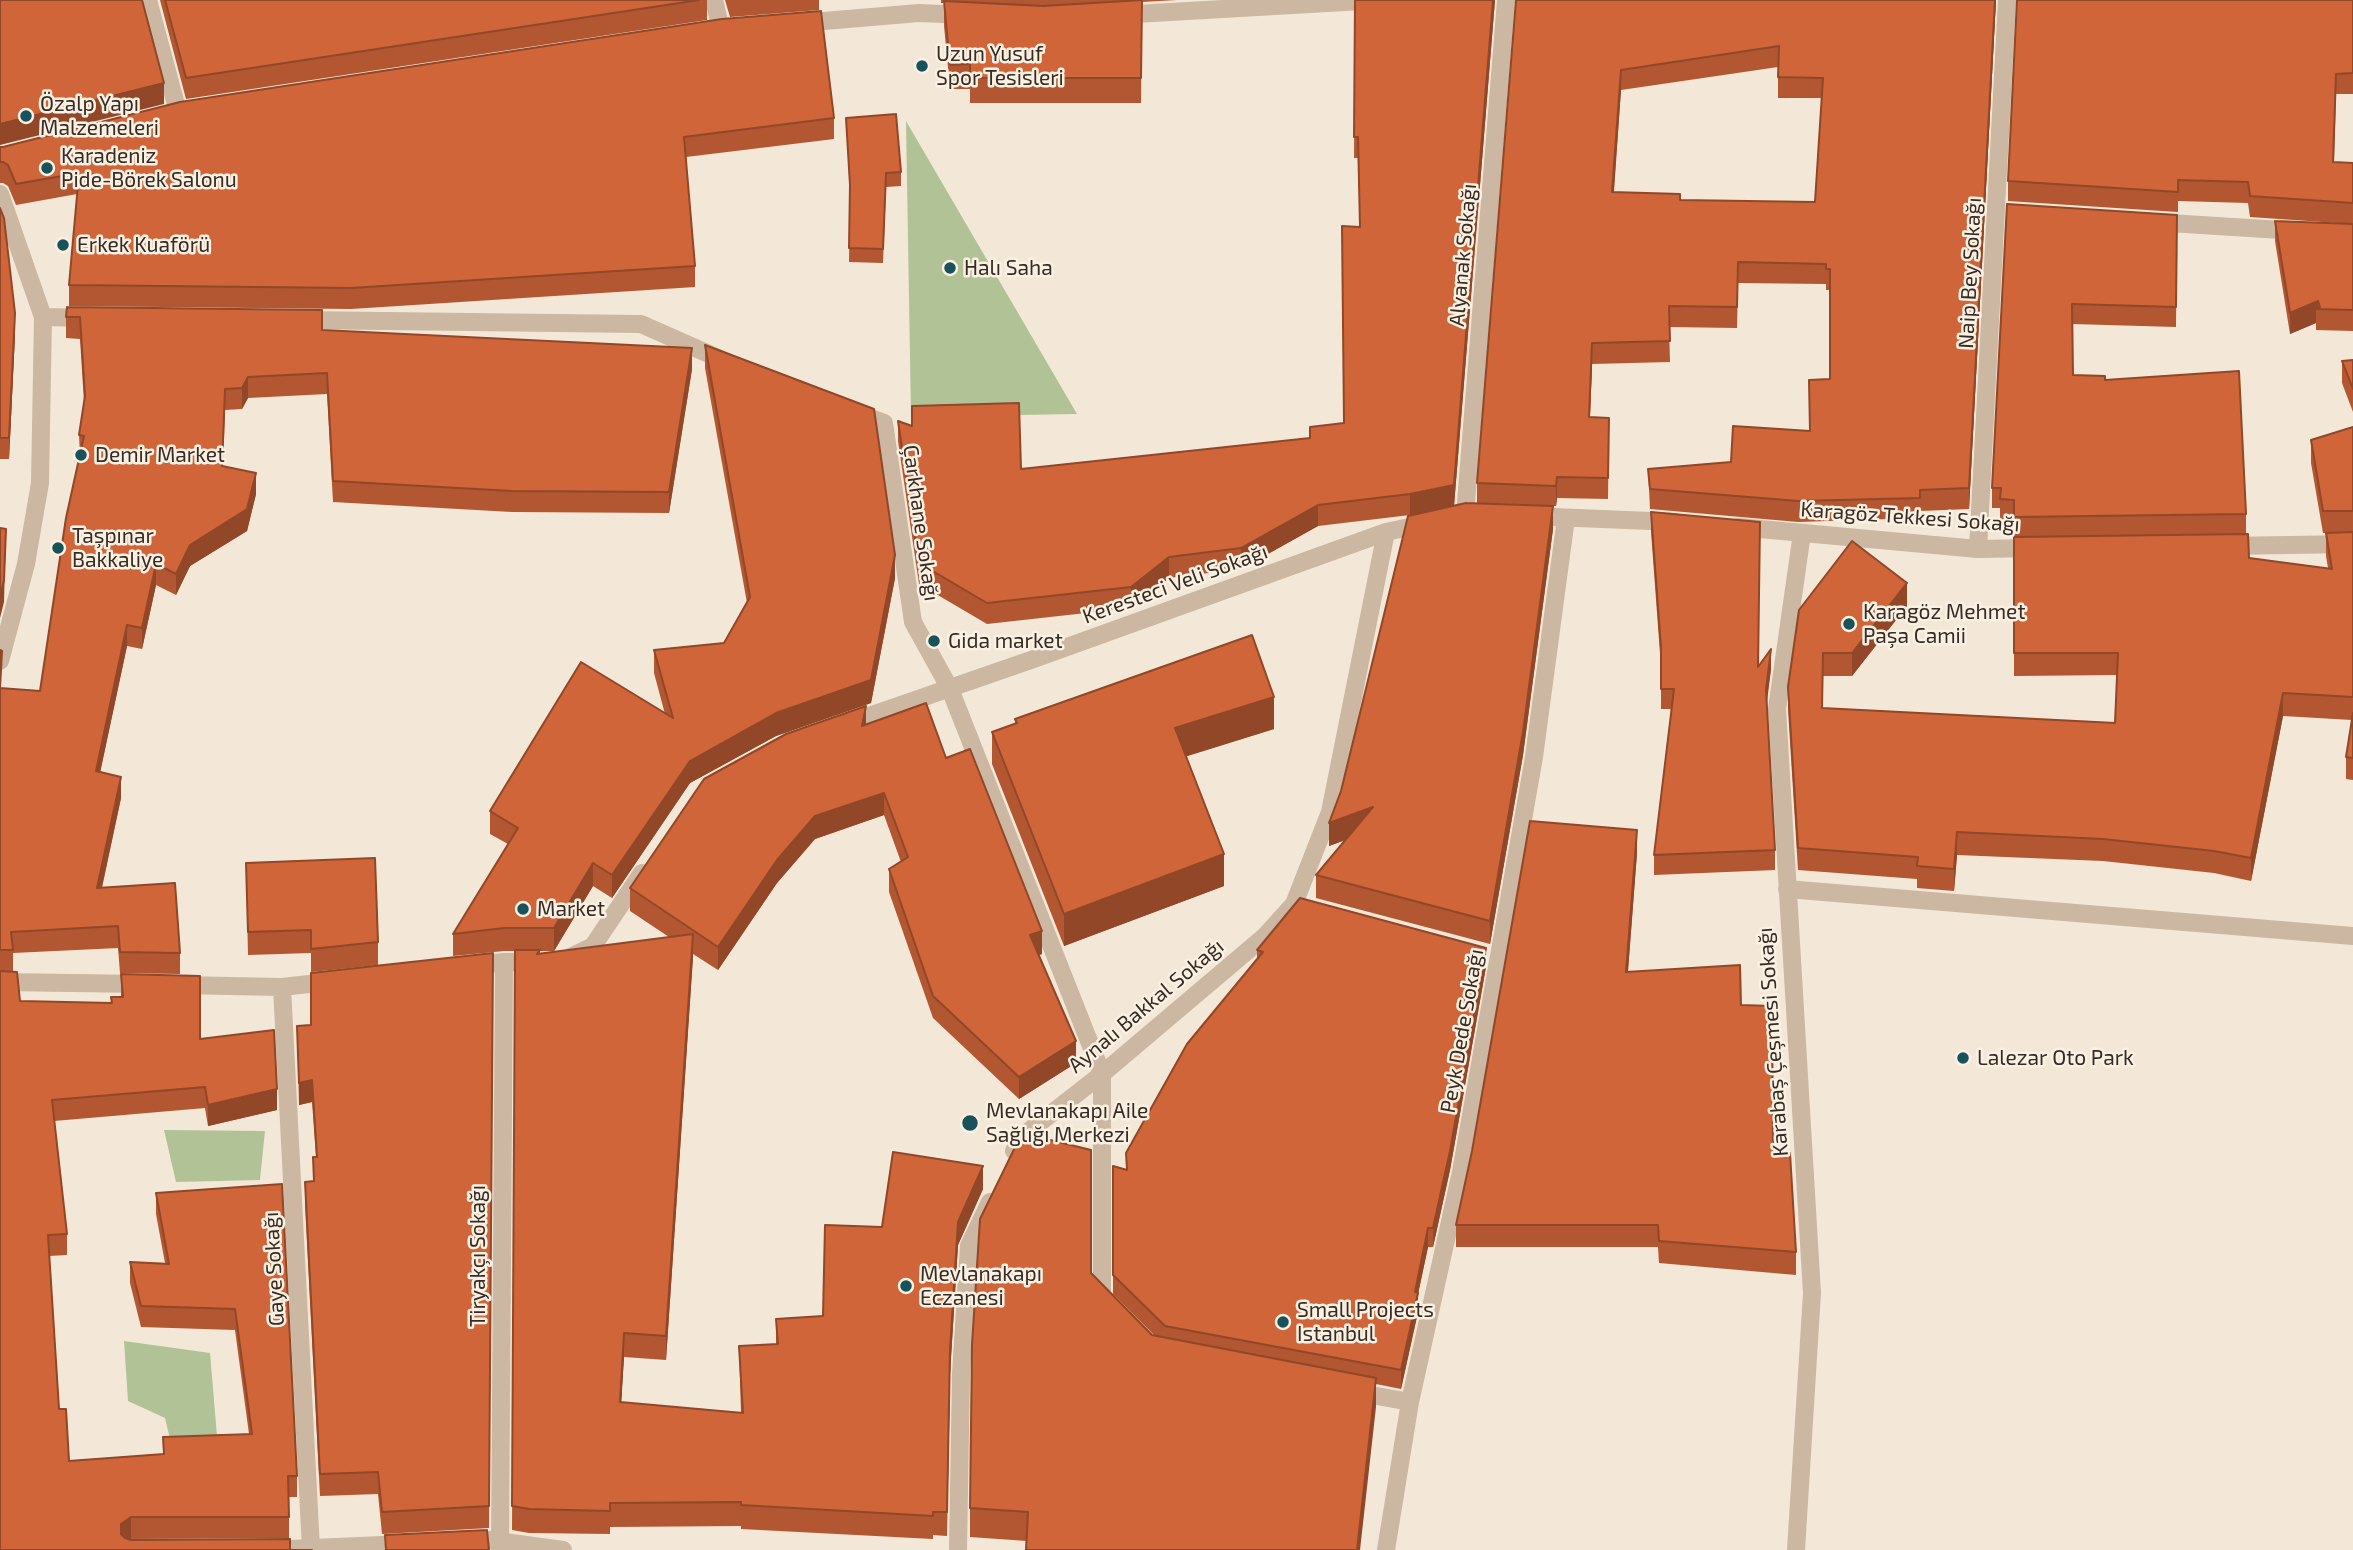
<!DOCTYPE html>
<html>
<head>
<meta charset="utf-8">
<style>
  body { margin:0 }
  canvas { display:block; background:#f3e7d7 }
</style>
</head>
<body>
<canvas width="2353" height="1550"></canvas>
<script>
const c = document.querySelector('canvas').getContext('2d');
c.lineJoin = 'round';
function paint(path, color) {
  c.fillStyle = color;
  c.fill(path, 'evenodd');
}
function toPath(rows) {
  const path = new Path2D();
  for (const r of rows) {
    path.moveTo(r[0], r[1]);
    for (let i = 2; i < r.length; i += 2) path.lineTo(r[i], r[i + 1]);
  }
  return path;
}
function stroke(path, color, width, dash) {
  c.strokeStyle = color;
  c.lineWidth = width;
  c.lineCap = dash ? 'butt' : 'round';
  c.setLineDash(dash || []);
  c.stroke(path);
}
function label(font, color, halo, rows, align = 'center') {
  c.font = font + ' "Exo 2",sans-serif';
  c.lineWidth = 5;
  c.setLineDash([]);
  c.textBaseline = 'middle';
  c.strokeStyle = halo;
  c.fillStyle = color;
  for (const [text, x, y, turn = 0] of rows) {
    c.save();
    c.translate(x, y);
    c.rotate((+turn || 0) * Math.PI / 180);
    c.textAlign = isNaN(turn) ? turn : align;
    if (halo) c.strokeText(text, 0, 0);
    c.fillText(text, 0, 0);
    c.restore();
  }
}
paint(toPath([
  [906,121,1077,414,911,417],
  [164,1130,265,1131,260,1180,176,1182],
  [124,1341,210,1353,217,1436,170,1439,165,1418,128,1401]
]), '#b1c396');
stroke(toPath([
  [148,0,178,112],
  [714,0,721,29],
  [1118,15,1380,0],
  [800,23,919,13,967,15],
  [0,194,43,317,40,483,26,564,0,661],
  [2153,222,2297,231],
  [43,317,88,318],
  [298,320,641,324,727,362],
  [854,412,884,423,913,622,950,689,1102,1074,1102,1299,1107,1304],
  [1465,515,1506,0],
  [1529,516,1675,522],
  [1738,527,1978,549,2038,548],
  [2224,546,2353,544],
  [1978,549,2007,0],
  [846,724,1031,660,1386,532,1428,523],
  [1787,889,2353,936],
  [568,958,593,946,642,873],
  [471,966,504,962,538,962],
  [0,982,143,984],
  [178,985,282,987,336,981],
  [282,987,311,1549],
  [1014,1151,1020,1138,1102,1074,1265,936,1294,904,1330,812,1386,532],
  [1355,1392,1410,1402],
  [490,1540,563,1550],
  [266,1550,406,1544],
  [500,1550,504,962],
  [958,1550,961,1374,969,1246,990,1202],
  [1386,1550,1410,1402,1461,1172,1534,757,1566,518],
  [1796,1550,1812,1293,1777,709,1802,533]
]), '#cbb7a2', 18);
paint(toPath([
  [160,0,707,0,707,20,186,99],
  [725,0,819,0,819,10,730,17],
  [941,0,1177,0,1142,2,1141,103,970,103,970,89,950,89,944,26,944,3,941,3],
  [1355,0,1495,0,1454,506,1410,515,1318,526,1241,569,1169,578,1131,608,987,624,919,584,898,441,898,421,912,426,912,406,1021,469,1310,438,1310,427,1344,423,1360,227,1358,158,1354,158],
  [1516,0,1996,0,1969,509,1920,511,1920,518,1798,522,1650,509,1648,469,1731,462,1809,431,1830,379,1830,290,1826,290,1826,284,1738,283,1737,328,1669,327,1670,362,1592,364,1590,417,1609,418,1608,499,1557,498,1556,506,1553,506,1553,529,1523,755,1490,944,1316,898,1316,875,1345,840,1329,846,1477,504,1477,483],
  [1778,67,1778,98,1822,98,1815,202,1680,200,1614,192,1621,90],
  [2353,0,2353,94,2336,94,2334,162,2353,163,2353,224,2250,217,2248,203,2178,201,2178,212,2008,201,2008,181],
  [834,118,834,139,686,157,695,266,695,287,351,309,69,306,69,285,77,194,16,205,8,186,3,183,0,183,0,147],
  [846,118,901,172,901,186,886,187,883,263,849,262,850,195],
  [2007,204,2177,215,2176,327,2072,324,2073,375,2105,380,2246,514,2246,534,2014,537,2014,520,2000,519,2000,508,1992,508,1992,488],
  [0,208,15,334,9,459,0,459],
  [2275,221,2353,224,2353,331,2316,330,2316,323,2290,334,2275,241],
  [66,317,322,330,692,369,669,513,512,512,333,502,327,394,248,398,242,409,225,410,223,466,256,494,247,531,190,566,176,595,156,585,142,649,127,646,100,772,121,798,102,888,180,953,180,974,120,973,118,948,13,953,13,971,3,971,20,1001,111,1003,121,997,121,974,200,1039,277,1110,208,1126,205,1108,54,1121,67,1234,67,1255,49,1256,59,1409,69,1461,163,1454,163,1437,249,1434,235,1330,141,1327,130,1283,130,1262,165,1263,156,1214,156,1193,282,1184,297,1476,297,1497,289,1497,289,1538,131,1539,129,1540,290,1550,0,1550,0,650,1,688,40,691,80,456,79,435,84,402,80,339,66,338],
  [705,345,895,578,871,703,776,736,690,783,612,898,593,886,554,951,540,951,540,954,669,937,630,911,630,888,866,724,946,758,1042,954,1039,955,1076,1063,1019,1099,933,1018,889,892,889,869,901,862,884,815,815,839,777,883,718,970,693,954,666,1360,624,1357,621,1402,741,1413,739,1346,776,1344,776,1319,823,1316,882,1227,983,1189,958,1245,950,1374,947,1536,933,1535,933,1539,741,1529,741,1526,610,1527,610,1534,529,1533,512,1530,515,951,504,951,453,956,453,934,508,844,490,834,490,811,665,714,654,673,654,650,724,643,747,603,705,368],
  [2353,360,2353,412,2342,383,2342,361],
  [2353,427,2353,780,2346,779,2346,757,2352,720,2283,716,2251,881,2214,873,2103,861,1957,855,1954,891,1917,888,1917,879,1798,870,1788,709,1788,687,1799,610,1907,606,1852,676,1823,676,1822,708,2115,723,2117,675,2014,676,2014,537,2249,558,2328,568,2326,556,2326,533,2329,533,2323,533,2311,463,2311,440],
  [1651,512,1758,666,1771,669,1766,704,1775,850,1775,870,1654,875,1654,855,1672,709,1661,709,1661,667,1651,532],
  [1015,719,1274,729,1186,756,1224,886,1064,946,992,764,992,732,1015,724],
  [1637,853,1628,972,1741,1005,1773,1154,1796,1252,1796,1275,1659,1263,1658,1247,1456,1247,1456,1225],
  [246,863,378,942,378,965,311,972,311,953,248,955],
  [1257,950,1486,967,1450,1170,1433,1247,1428,1247,1418,1294,1418,1312,1401,1389,1376,1384,1376,1407,1027,1541,970,1537,970,1508,1091,1273,1152,1335,1155,1336,1113,1294,1113,1166,1126,1169,1126,1153,1257,959],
  [493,953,489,1528,382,1534,378,1494,320,1496,305,1204,305,1182,313,1181,316,1157,312,1102,299,1105,297,1026,311,1025]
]), '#b25731');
paint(toPath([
  [1493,0,1495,0,1454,506,1410,515,1410,494],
  [1995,0,1996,0,1969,509,1969,488],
  [1621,70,1621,90,1612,213,1612,192],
  [164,83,164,104,0,145,0,124],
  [2318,301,2318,309,2316,309,2316,323,2290,334,2290,313],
  [15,313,15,334,9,459,9,438],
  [1592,343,1592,364,1589,438,1589,417],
  [692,348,692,369,669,513,669,492],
  [248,377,248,398,242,409,242,388],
  [256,473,256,494,247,531,190,566,176,595,176,574,190,545],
  [1557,477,1557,498,1556,506,1556,486],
  [1318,505,1318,526,1241,569,1241,548],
  [1553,506,1553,529,1523,755,1490,944,1490,921],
  [6,529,4,602,0,618,0,597],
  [895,555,895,578,871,703,776,736,690,783,612,898,612,875,690,761],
  [1169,557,1169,578,1131,608,1131,587],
  [156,564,156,585,142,649,142,628],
  [1907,583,1907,606,1852,676,1852,653],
  [127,625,127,646,96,792,96,771],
  [1771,649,1771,669,1766,710,1766,690],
  [2283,693,2283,716,2251,881,2251,858],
  [1274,697,1274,729,1175,760,1175,728],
  [866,706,866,729,862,726],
  [121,777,121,798,97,909,97,888],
  [884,793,884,815,815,839,777,883,718,970,718,947,777,860,815,816],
  [1373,807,1373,830,1329,846,1329,823],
  [1637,830,1637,853,1626,995,1626,972],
  [1957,832,1957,855,1954,891,1954,869],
  [1224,854,1224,886,1064,946,1064,914],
  [593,863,593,886,554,951,554,928],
  [1042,931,1042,954,1030,958,1030,935],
  [693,934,693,958,666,1360,666,1336],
  [1486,948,1486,967,1450,1170,1433,1247,1433,1228],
  [1076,1041,1076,1063,1019,1099,1019,1077],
  [312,1080,312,1102,299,1105,299,1083],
  [277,1089,277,1110,208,1126,208,1105],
  [983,1166,983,1189,958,1245,950,1374,947,1536,950,1350,958,1222],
  [1428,1228,1428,1247,1418,1294,1418,1312,1401,1389,1401,1370,1415,1292],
  [624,1333,624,1357,620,1425,620,1402],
  [1376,1378,1376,1407,1360,1550,1357,1550],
  [131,1517,131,1539,121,1545,121,1524]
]), '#914728');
const building = toPath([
  [0,0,142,0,164,83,0,124,0,0],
  [165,0,699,0,186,78,165,0],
  [1142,0,1141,78,970,78,970,64,950,65,944,1,1043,6,1142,0],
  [1355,0,1493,0,1454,485,1410,494,1318,505,1241,548,1169,557,1131,587,987,603,919,563,898,421,912,426,912,406,1019,403,1021,469,1310,438,1310,427,1344,423,1342,226,1360,227,1358,137,1354,137,1355,0],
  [1516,0,1995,0,1969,488,1920,490,1920,498,1798,501,1650,489,1648,469,1731,462,1733,426,1810,431,1809,380,1830,379,1830,269,1826,269,1826,264,1738,262,1737,307,1669,306,1670,341,1592,343,1589,417,1609,418,1608,478,1557,477,1556,486,1477,483,1516,0],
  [1779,46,1778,77,1823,78,1815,202,1680,200,1680,194,1612,192,1621,70,1779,46],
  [2017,0,2353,0,2353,73,2336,74,2333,162,2353,163,2353,203,2250,196,2248,182,2178,180,2178,192,2008,181,2017,0],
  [821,11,834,118,684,137,695,266,351,288,69,285,79,173,16,184,8,165,3,162,0,162,0,147,3,147,180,102,722,19,821,11],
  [896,114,901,172,886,173,883,249,849,248,850,185,846,118,896,114],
  [2007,204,2177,215,2176,307,2072,304,2073,375,2105,376,2105,380,2239,371,2246,514,2014,517,2014,500,2000,499,2001,488,1992,488,2007,204],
  [0,208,4,218,15,313,9,438,0,438,0,208],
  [2275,221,2353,224,2353,310,2316,309,2320,307,2318,301,2290,313,2275,221],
  [67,307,322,310,322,330,692,348,669,492,512,491,333,481,327,373,248,377,242,388,225,389,222,466,256,473,247,509,190,545,176,574,156,564,142,628,127,625,96,771,121,777,97,888,175,883,180,953,120,952,118,926,11,932,13,950,0,950,0,650,2,651,0,688,40,691,66,518,84,436,79,435,85,396,80,317,66,317,67,307],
  [705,345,874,409,895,555,871,680,776,713,690,761,612,875,593,863,554,928,504,928,453,934,518,828,490,811,581,662,673,718,654,650,724,643,750,597,705,345],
  [2353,360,2353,389,2342,361,2353,360],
  [2353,427,2353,511,2323,511,2311,440,2353,427],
  [1466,503,1553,506,1523,732,1490,921,1316,875,1373,807,1329,823,1341,791,1408,516,1466,503],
  [1651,512,1760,522,1758,667,1771,649,1766,690,1775,850,1654,855,1674,689,1661,689,1661,648,1651,512],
  [0,528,6,529,4,580,0,597,0,528],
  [2353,532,2353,697,2283,693,2251,858,2214,851,2103,839,1957,832,1954,869,1917,866,1918,857,1798,848,1788,687,1799,610,1852,541,1907,583,1852,653,1823,653,1822,708,2115,723,2118,653,2014,653,2014,537,2248,534,2249,558,2332,569,2326,533,2353,532],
  [1252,635,1274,697,1175,728,1224,854,1064,914,992,732,1017,723,1015,719,1252,635],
  [926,703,946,758,970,749,1042,931,1030,935,1076,1041,1019,1077,933,996,889,869,908,857,884,793,815,816,777,860,718,947,630,888,704,779,786,734,866,706,862,726,926,703],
  [2353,713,2353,758,2346,757,2353,713],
  [1530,821,1637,830,1626,972,1740,965,1741,1005,1772,1006,1773,1154,1790,1153,1796,1252,1659,1241,1658,1225,1456,1225,1472,1151,1530,821],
  [375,858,378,942,311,949,311,930,248,932,246,863,375,858],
  [1300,898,1486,948,1450,1151,1433,1228,1428,1228,1415,1292,1418,1293,1401,1370,1165,1326,1113,1275,1113,1166,1127,1170,1126,1153,1187,1044,1263,952,1257,950,1300,898],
  [693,934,666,1336,624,1333,620,1402,743,1413,739,1346,778,1344,776,1319,823,1316,825,1225,882,1227,893,1152,983,1166,958,1222,950,1350,947,1512,933,1512,933,1516,741,1505,741,1502,610,1503,610,1511,529,1509,512,1506,515,950,540,950,537,954,693,934],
  [493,953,489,1506,382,1512,378,1472,320,1474,305,1182,314,1181,313,1157,317,1157,312,1080,299,1083,297,1026,311,1025,311,973,493,953],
  [0,971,17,972,20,1001,112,1003,111,997,123,997,121,974,200,976,200,1039,274,1030,277,1089,208,1105,205,1087,52,1100,67,1234,48,1235,59,1409,66,1409,69,1461,164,1454,163,1437,252,1434,235,1309,141,1306,130,1262,169,1264,156,1193,282,1184,297,1476,288,1476,289,1517,131,1517,121,1524,121,1534,125,1538,131,1540,290,1539,290,1550,312,1550,0,1550,0,971],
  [1022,1133,1091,1150,1091,1273,1152,1335,1376,1378,1357,1550,1026,1550,1028,1512,970,1508,972,1345,980,1219,1022,1133],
  [487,1530,489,1550,386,1550,385,1535,487,1530]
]);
paint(building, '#cf6539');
stroke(building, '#914728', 2);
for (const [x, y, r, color] of [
  [922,66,7,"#18525a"],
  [26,116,7,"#18525a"],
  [47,168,7,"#18525a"],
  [63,245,7,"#18525a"],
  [950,268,7,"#18525a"],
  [81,455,7,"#18525a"],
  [58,548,7,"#18525a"],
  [1849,624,7,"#18525a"],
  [934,641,7,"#18525a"],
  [523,909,7,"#18525a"],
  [1963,1058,7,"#18525a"],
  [970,1123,9,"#18525a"],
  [906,1286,7,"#18525a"],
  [1283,1322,7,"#18525a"]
]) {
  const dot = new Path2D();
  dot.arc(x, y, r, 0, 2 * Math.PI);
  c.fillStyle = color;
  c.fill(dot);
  stroke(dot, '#faf1e3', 2.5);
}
label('21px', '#362b25', '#faf1e3', [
  ["Uzun Yusuf",936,54],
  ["Spor Tesisleri",936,78],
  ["Özalp Yapı",40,104],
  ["Malzemeleri",40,128],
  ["Karadeniz",61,156],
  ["Pide-Börek Salonu",61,180],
  ["Erkek Kuaförü",77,245],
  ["Halı Saha",964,268],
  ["Demir Market",95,455],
  ["Taşpınar",72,536],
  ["Bakkaliye",72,560],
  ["Karagöz Mehmet",1863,612],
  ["Paşa Camii",1863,636],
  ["Gida market",948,641],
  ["Market",537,909],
  ["Lalezar Oto Park",1977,1058],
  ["Mevlanakapı Aile",986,1111],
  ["Sağlığı Merkezi",986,1135],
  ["Mevlanakapı",920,1274],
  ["Eczanesi",920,1298],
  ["Small Projects",1297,1310],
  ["Istanbul",1297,1334]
], 'left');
label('21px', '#362b25', '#faf1e3', [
  ["Alyanak Sokağı",1463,255,-85],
  ["Naip Bey Sokağı",1970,273,-87],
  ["Karagöz Tekkesi Sokağı",1910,517,4],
  ["Çarkhane Sokağı",921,523,82],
  ["Keresteci Veli Sokağı",1175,584,-20],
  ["Aynalı Bakkal Sokağı",1146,1006,-40],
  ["Peyk Dede Sokağı",1462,1031,-80],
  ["Karabaş Çeşmesi Sokağı",1773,1042,-94],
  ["Tiryakçı Sokağı",478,1256,-90],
  ["Gaye Sokağı",274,1269,-93]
]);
</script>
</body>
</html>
